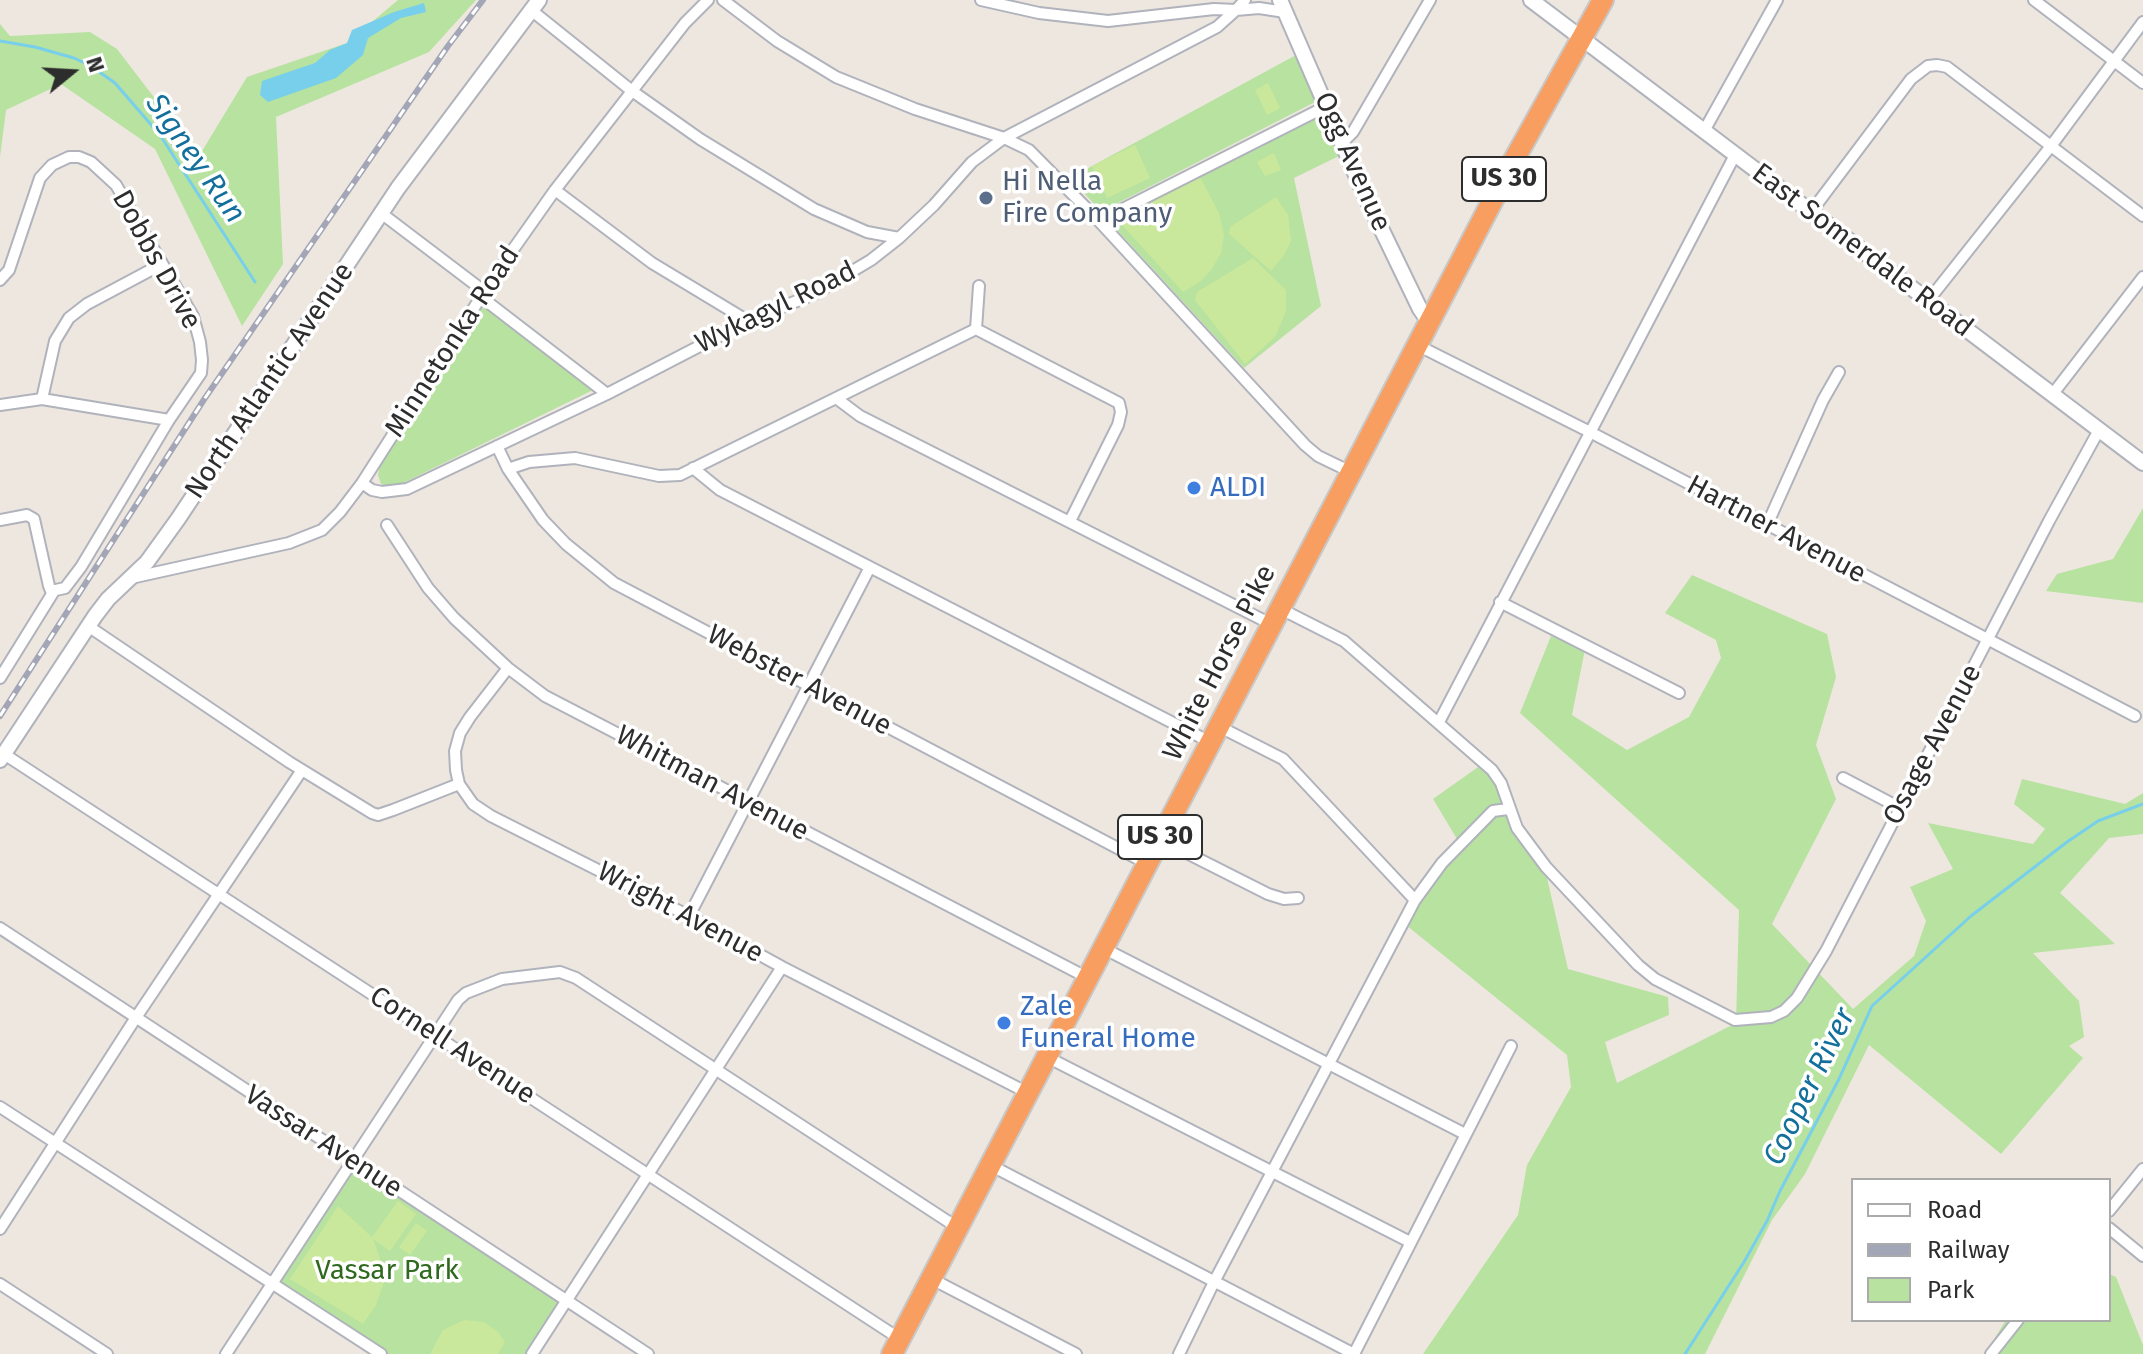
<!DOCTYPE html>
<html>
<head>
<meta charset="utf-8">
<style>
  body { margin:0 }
  #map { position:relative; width:2143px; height:1354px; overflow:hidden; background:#eee7e0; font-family:"Fira Sans",sans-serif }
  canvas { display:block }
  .legend { position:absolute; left:1851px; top:1178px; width:260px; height:144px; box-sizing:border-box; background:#fff; border:2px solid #ababab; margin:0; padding:10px 14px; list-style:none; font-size:24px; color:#2d2d2d }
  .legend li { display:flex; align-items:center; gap:16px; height:40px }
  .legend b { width:40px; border:2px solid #ababab }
  .north { position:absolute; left:32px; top:32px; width:80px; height:80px; -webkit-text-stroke:6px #fff; paint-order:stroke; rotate:72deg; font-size:22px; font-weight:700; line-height:32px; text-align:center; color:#2d2d2d }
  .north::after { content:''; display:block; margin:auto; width:28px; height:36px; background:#2d2d2d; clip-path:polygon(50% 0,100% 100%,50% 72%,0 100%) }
</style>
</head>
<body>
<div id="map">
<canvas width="2143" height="1354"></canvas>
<ul class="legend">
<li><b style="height:10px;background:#fff"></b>Road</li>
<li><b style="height:10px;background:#a3a6b6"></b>Railway</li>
<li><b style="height:22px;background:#b7e29f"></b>Park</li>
</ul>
<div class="north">N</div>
</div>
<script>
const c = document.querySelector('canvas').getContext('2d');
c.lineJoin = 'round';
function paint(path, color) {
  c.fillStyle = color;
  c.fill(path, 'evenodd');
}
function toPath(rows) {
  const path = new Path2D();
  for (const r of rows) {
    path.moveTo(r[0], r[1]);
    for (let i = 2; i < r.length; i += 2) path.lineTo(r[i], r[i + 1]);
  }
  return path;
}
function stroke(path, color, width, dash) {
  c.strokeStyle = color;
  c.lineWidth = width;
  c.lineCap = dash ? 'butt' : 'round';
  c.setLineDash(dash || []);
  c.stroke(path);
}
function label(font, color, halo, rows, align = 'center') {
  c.font = font + ' "Fira Sans",sans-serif';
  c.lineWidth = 7;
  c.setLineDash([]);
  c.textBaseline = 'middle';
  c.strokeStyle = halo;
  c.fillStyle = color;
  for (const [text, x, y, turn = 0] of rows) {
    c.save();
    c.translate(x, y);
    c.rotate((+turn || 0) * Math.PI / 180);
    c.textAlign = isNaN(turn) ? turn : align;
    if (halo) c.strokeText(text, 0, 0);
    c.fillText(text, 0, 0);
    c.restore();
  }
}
paint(toPath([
  [398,0,476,0,429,52,276,117,283,264,242,326,155,149,61,84,6,110,0,157,0,24,10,36,90,32,117,49,199,156,247,77,347,43],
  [1296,55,1317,101,1108,208,1096,206,1070,178],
  [1324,115,1341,155,1294,178,1321,306,1244,368,1117,230,1116,222,1122,216],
  [480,307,492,311,596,378,591,391,397,486,388,487,381,484,378,475,380,465,461,343],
  [2143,508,2143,603,2046,591,2057,574,2113,559],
  [1692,575,1827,634,1836,677,1816,745,1836,799,1772,924,1853,1009,1914,956,1926,921,1910,887,1953,869,1928,823,2033,844,2045,829,2014,804,2022,779,2125,804,2143,793,2143,834,2109,838,2060,893,2115,944,2033,953,2079,1001,2084,1037,2069,1046,2083,1058,2001,1154,1869,1045,1805,1174,1772,1220,1705,1354,1423,1354,1518,1215,1527,1165,1571,1087,1567,1055,1406,925,1460,844,1433,799,1488,760,1544,865,1568,969,1668,997,1669,1015,1605,1042,1617,1083,1736,1023,1739,910,1520,713,1551,636,1585,649,1572,715,1627,750,1689,717,1721,658,1716,640,1665,613],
  [351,1160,566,1301,532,1354,381,1354,272,1284],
  [2109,1274,2116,1277,2143,1345,2143,1354,1985,1354,2006,1320,2109,1320]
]), '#b7e29f');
paint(toPath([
  [1268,83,1280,108,1267,115,1255,90],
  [1135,145,1150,178,1107,198,1092,166],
  [1274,153,1281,170,1265,176,1257,162],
  [1200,177,1219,213,1224,235,1221,253,1212,269,1201,281,1183,292,1123,226,1123,215],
  [1276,197,1288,215,1291,241,1284,255,1271,271,1229,234,1230,227],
  [1253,258,1286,290,1286,311,1275,337,1245,364,1195,300,1197,292],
  [398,1201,416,1214,390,1251,373,1239,381,1261,383,1285,376,1305,363,1324,290,1279,338,1206,372,1237],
  [416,1223,427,1231,410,1255,399,1247],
  [464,1320,484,1322,498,1332,505,1342,498,1354,430,1354,443,1330]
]), '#cae89b');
paint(toPath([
  [424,3,426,12,401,18,368,38,363,55,336,78,268,102,260,95,262,81,315,63,330,50,347,43,352,30,394,12]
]), '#78cfeb');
stroke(toPath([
  [0,41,35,47,74,58,91,66,115,83,160,135,255,282],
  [1685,1354,1744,1262,1767,1221,1780,1191,1839,1079,1872,1006,1971,916,2067,842,2098,821,2143,804]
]), '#78cfeb', 3);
const street = toPath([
  [723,0,777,41,836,77,915,109,1004,138,1029,150,1099,221,1305,445,1318,456,1351,472],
  [981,0,1039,13,1108,21,1214,9,1236,10,1245,0],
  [2034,0,2143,83],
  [531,10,632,91,700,139,814,209,867,232,899,238],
  [1704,131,1777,0],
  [1341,144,1353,132,1430,0],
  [555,190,652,263,748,321],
  [1811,212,1911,79,1928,66,1937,65,1947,67,2143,216],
  [381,213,485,292],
  [1099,221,1327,106],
  [0,280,9,270,40,178,52,165,69,157,79,157,91,162,116,185,193,316,200,342,202,360,201,373,169,420,81,567,65,588,51,591,49,586,34,519,27,515,0,520],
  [481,297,607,394],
  [1928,301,2051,146,2143,22],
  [976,329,1119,403,1121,412,1118,425,1070,521],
  [976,329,979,286],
  [1417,345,1590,432,2135,716],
  [2052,395,2143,277],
  [836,398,860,416,1271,624],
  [42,399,55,341,69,318,87,304,162,264],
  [0,405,42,399,169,420],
  [497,446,508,469,543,520,566,544,614,583,1146,863],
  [693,468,720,490,1210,742],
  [508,469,529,462,575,458,659,476,680,475,976,329],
  [362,483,372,490,382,492,407,489,607,394,748,321,814,294,871,260,899,238,934,205,972,162,1004,138,1217,27,1236,10,1259,8,1285,12],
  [387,525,428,588,454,618,508,668,545,696,1088,978],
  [1767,525,1823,400,1839,372],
  [131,578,289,543,322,530,340,512,362,483,493,278,555,190,685,23,708,0],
  [1500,602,1679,693],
  [1279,608,1344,641,1492,770,1501,783,1517,828,1546,867,1638,965,1655,979,1735,1020,1771,1017,1784,1011,1797,998,1826,951,2049,521,2099,430],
  [88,626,289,762,372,813,378,815,393,810,459,784],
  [508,668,470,717,460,733,455,751,456,770,459,784,473,804,491,816,689,916,782,967,1028,1093],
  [0,678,54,591],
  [1439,722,1735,155],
  [1218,726,1283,759,1415,900],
  [4,754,900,1339],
  [1843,778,1900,808],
  [1159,839,1268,894,1284,899,1298,898],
  [689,916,869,569],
  [0,928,648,1354],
  [1103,948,1465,1134],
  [1047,1057,1410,1242],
  [0,1107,381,1354],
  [990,1165,1354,1354],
  [2109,1211,2143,1169],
  [2109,1228,2143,1256],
  [0,1229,135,1019,302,770],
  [930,1278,1076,1354],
  [0,1284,107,1354],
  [226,1354,458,1000,466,993,502,979,560,972,576,978,958,1228],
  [532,1354,782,967],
  [1179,1354,1214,1282,1415,900,1442,863,1493,811,1508,809],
  [1354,1354,1511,1046],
  [1991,1354,2018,1320]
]);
const secondary = toPath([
  [1280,0,1362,189,1420,309,1429,322],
  [1531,0,2143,463],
  [0,760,95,616,108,599,147,562,178,519,398,188,539,0]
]);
const highway = toPath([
  [892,1354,1510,167,1603,0]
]);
stroke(street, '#b0b3bc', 14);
stroke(secondary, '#b0b3bc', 18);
stroke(highway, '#c8c8c8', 24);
stroke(street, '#fff', 10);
stroke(secondary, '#fff', 14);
stroke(highway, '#f89e60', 20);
const rail = toPath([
  [0,716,205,398,448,46,483,0]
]);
stroke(rail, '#a3a6b6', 6);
stroke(rail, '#fff', 3, [9]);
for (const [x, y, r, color] of [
  [986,198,8,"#5c6f8a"],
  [1194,488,8,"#3f7fe0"],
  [1004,1023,8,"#3f7fe0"]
]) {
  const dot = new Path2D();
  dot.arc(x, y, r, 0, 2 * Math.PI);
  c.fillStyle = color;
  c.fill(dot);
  stroke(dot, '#fff', 3);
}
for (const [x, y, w] of [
  [1504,179,84],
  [1160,837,84]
]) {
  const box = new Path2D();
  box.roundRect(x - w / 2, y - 22, w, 44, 6);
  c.fillStyle = '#fff';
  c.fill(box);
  stroke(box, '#2d2d2d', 2);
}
label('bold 26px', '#2d2d2d', null, [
  ["US 30",1504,179],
  ["US 30",1160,837]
]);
label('28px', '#2d2d2d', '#fff', [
  ["Ogg Avenue",1352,162,66],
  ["East Somerdale Road",1862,251,37],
  ["Dobbs Drive",156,260,61],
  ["Wykagyl Road",776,308,-26],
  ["Minnetonka Road",453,342,-57],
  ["North Atlantic Avenue",270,381,-56],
  ["Hartner Avenue",1776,530,28],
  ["White Horse Pike",1220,663,-63],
  ["Webster Avenue",799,681,28],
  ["Osage Avenue",1933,745,-62],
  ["Whitman Avenue",712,784,28],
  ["Wright Avenue",680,913,28],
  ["Cornell Avenue",452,1046,33],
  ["Vassar Avenue",323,1142,33]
]);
label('28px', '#4e5e75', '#fff', [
  ["Hi Nella",1002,182],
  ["Fire Company",1002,214]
], 'left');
label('28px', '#366cbe', '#fff', [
  ["ALDI",1210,488],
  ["Zale",1020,1007],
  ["Funeral Home",1020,1039]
], 'left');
label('28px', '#2f691e', '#fff', [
  ["Vassar Park",387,1271]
]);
label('italic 30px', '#136f9b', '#fff', [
  ["Signey Run",195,159,55],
  ["Cooper River",1810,1087,-64]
]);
</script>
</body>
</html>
